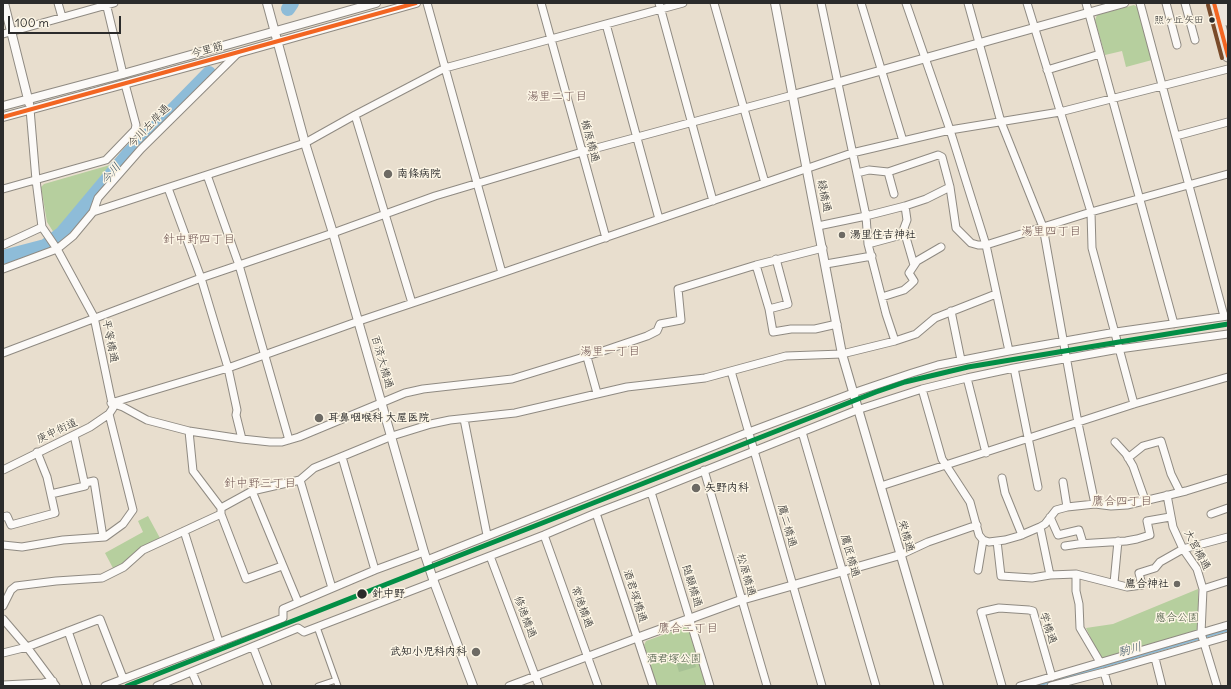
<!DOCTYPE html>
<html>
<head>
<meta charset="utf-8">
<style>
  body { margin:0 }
  #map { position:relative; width:1231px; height:689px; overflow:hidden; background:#e8dece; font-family:Delius,sans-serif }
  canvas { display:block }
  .frame { position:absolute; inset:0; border:4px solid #2b2b2b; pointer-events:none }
  .scale { position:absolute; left:8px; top:16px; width:113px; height:18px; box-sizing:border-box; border:2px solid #2b2b2b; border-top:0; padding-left:5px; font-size:12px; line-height:14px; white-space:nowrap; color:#2b2b2b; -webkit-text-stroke:3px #fcf5e5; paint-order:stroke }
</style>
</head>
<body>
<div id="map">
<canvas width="1231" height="689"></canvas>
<div class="frame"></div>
<div class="scale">100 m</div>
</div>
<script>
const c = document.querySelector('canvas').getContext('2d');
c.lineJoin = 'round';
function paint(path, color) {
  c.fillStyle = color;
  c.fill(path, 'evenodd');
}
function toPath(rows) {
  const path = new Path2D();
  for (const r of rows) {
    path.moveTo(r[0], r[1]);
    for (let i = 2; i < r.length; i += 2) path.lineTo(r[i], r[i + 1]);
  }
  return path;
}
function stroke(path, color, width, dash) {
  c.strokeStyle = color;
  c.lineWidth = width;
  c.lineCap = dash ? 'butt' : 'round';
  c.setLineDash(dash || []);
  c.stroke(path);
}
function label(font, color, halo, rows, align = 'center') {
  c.font = font + ' Delius,"Klee One",sans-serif';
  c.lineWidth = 3;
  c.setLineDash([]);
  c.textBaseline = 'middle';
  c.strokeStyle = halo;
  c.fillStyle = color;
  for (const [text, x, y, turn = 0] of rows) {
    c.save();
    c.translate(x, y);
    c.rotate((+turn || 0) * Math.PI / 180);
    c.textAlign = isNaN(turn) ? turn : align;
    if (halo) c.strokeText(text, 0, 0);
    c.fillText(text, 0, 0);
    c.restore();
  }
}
paint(toPath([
  [1134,5,1137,7,1152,60,1126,67,1122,51,1105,55,1095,20,1097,15],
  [110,165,69,216,54,233,47,222,41,187,44,184],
  [148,516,161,540,114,570,105,553,143,532,138,521],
  [1198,589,1198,630,1196,633,1104,659,1100,657,1086,628,1113,624],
  [685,627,690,630,699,659,698,660,706,686,657,686,644,645,646,641]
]), '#b6cf9e');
paint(toPath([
  [692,653,696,667,679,672,675,658]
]), '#a7c195');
stroke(toPath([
  [1036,686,1228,630]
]), '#8ebcd8', 2.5);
stroke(toPath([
  [288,9,292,3],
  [3,257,45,246,62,233,129,153,163,120,209,73]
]), '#8ebcd8', 14);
const pedestrian = toPath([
  [317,627,338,686],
  [318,686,336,680]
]);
const minor = toPath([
  [58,3,62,17],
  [106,3,123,74],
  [427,3,502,273],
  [541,3,606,238],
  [659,3,713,201],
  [714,3,765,183],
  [821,3,866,216,905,206,926,199,950,187],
  [861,3,903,141],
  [906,3,950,130,986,245,1009,351],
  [968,3,1001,122,1043,227,1078,423,1095,504],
  [1027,3,1091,212,1092,248,1134,404],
  [1086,3,1174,324],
  [1140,3,1224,316],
  [1166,3,1177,45],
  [1185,3,1195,40],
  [606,24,659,219],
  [3,34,114,3],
  [1047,70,1100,54],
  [30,109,36,180,42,227],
  [355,115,412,303],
  [1176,136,1228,122],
  [888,172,894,194],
  [857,173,869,170,888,172,938,155,942,157,950,187,956,228,971,243,978,245,986,245,1091,212,1228,174],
  [207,175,239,265,289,440],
  [168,188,201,278,228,368,237,410,236,415,242,439],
  [3,189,106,160,135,130,136,125,125,84],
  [905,206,907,220,904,228,905,234,914,265],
  [93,212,305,143,355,115,445,68,683,3],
  [818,226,866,216,868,244],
  [3,245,42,227],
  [826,264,872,256],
  [756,265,769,309,773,332,791,329,815,329,837,324],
  [3,269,57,249,73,236,93,212,98,198,141,149,238,53],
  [882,297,904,290,910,285,914,281,909,273,917,261,941,247],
  [769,309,788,304,776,259],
  [951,311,961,360],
  [895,341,886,314,868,244,905,234],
  [3,353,201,278,333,233,435,196,582,152,793,95],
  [587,357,597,393],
  [1014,368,1038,487],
  [731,371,822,686],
  [967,378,986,453],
  [922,389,942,459,970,502,979,535,983,540,978,570],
  [111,403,228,368,359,321,502,273,852,153,950,130,1060,112,1228,69],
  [111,403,123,407,147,420,189,431,242,439,270,442,282,442,299,437,405,393,423,389,512,379,600,352,647,336,657,331,660,324,681,320,678,289,756,265,823,248],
  [464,419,487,535],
  [189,431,193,471,221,508,221,514,246,579,282,566],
  [802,432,876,686],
  [1115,442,1126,454,1133,466,1145,500],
  [342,457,375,570],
  [1128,458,1143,446,1161,441,1171,474,1180,492],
  [3,470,90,427,109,414,113,408,94,317,57,249,42,227],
  [704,470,767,686],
  [1002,478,1005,493,1022,535],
  [300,480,332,588],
  [1063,482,1067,507],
  [85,483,94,481,103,537],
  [881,486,1134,404,1228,377],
  [252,491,298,602],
  [651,492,710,686],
  [51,494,85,486,74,435],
  [1167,495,1173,527,1183,549,1197,569,1203,589,1201,633,1217,686],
  [221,508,252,491,300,480,314,468,392,436,431,424,450,420,515,413,627,387,705,378,786,356,842,354,895,341,916,334,935,318,996,294],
  [596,513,653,686],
  [1211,514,1228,508],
  [3,517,7,516,11,525,55,513,47,477,37,452],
  [1050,517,1058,535,1079,530,1083,543],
  [1040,527,1050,575],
  [184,531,219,642],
  [544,535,598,686],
  [983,540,989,542,1005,540,1019,536,1040,527,1045,524,1056,510,1067,507,1095,504,1111,506,1127,505,1186,491,1228,478],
  [997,541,1001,576,1032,578,1050,575,1076,574,1127,587,1142,585,1139,573,1155,568,1160,562,1183,549,1228,537],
  [3,545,22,547,63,540,105,537,123,524,133,510,109,414],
  [1065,546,1078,544,1126,541,1137,539,1150,535,1147,521,1170,517],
  [900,555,928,542,977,525],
  [490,556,539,686],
  [427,560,749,432,853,393,912,373,938,365,1009,351,1116,332,1228,316],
  [1076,574,1076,591,1079,604,1080,628,1100,662],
  [433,578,544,535,596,513,651,492,857,410,922,389,967,378,1014,368,1119,349,1228,334],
  [1114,583,1118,541],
  [1203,589,1228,581],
  [3,606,11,590,16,586,56,581,102,578,124,567,143,550,221,514],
  [3,619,27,647,56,686],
  [68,631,87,686],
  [253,647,268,686],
  [3,653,27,647,100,619,123,678],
  [1155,658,1162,686],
  [192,672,198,686],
  [1104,672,1108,686],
  [3,685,43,683,53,681],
  [105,686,283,618,283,609,375,570,424,552],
  [157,686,298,628,304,632,434,582],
  [509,686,637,638],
  [1002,686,981,612,999,608,1029,610,1033,611,1052,677],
  [1020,686,1228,625],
  [1051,686,1104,672,1228,636]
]);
const tertiary = toPath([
  [4,3,29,103],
  [267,3,305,143,333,233,424,552,434,582,473,686],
  [775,3,842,354,939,686],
  [793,95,1124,3],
  [3,106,123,74,376,3],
  [3,117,238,53,416,3],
  [637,638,741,600,900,555]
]);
const trunk = toPath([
  [1214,3,1228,56],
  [1224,3,1228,20]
]);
stroke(pedestrian, '#8f8a82', 7);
stroke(minor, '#8f8a82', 9);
stroke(tertiary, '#8f8a82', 10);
stroke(trunk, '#8f8a82', 13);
stroke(pedestrian, '#fcfaf8', 5);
stroke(minor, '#fcfaf8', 7);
stroke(tertiary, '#fcfaf8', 8);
stroke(trunk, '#ede5dc', 11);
stroke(toPath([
  [1214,3,1228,56],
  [3,117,416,3]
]), '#f26522', 4);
stroke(toPath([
  [1208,5,1222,58]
]), '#7a4b2a', 4);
stroke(toPath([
  [127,686,876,392,905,382,968,367,1228,324]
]), '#028e46', 5);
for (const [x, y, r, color] of [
  [1212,20,3.5,"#2b2b2b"],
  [388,174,5,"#6d6a64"],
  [842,235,4,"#6d6a64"],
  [319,418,5,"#6d6a64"],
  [696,488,5,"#6d6a64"],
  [1177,584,4,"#6d6a64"],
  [362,594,5.5,"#2b2b2b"],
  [476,652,5,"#6d6a64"]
]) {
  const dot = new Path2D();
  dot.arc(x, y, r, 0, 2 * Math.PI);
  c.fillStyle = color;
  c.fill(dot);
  stroke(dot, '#fcf5e5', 1.5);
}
label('10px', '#2b2b2b', '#fcf5e5', [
  ["照ヶ丘矢田",1204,20]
], 'right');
label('11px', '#2b2b2b', '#fcf5e5', [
  ["今里筋",207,50,-15],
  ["今川左岸通",149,126,-46],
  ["楯原橋通",590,141,75],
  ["緑橋通",824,196,79],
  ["平等橋通",110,341,79],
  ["百済大橋通",382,362,74],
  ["庚申街道",57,431,-25],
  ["鷹二橋通",787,526,74],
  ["栄橋通",906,536,74],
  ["大宮橋通",1197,550,62],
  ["鷹匠橋通",850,556,74],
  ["松原橋通",746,575,74],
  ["随願橋通",692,586,73],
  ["酒君塚橋通",635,596,72],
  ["常徳橋通",582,607,70],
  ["修徳橋通",525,617,69],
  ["学橋通",1048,628,72]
]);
label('bold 11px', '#2b2b2b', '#fcf5e5', [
  ["南條病院",397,174],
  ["湯里住吉神社",850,235],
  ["耳鼻咽喉科 大屋医院",328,418],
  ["矢野内科",705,488],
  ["鷹合神社",1169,584,"right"],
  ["武知小児科内科",467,652,"right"]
], 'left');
label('bold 11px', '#2b2b2b', '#fcf5e5', [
  ["針中野",372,594]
], 'left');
label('11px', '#485942', '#fcf5e5', [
  ["應合公園",1177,618],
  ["酒君塚公園",674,659]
]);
label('12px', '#735956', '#fcf5e5', [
  ["湯里二丁目",557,97],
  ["湯里四丁目",1051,232],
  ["針中野四丁目",199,240],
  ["湯里一丁目",610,352],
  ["針中野三丁目",260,484],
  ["鷹合四丁目",1122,502],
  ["鷹合二丁目",688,629]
]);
label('italic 12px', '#405869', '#fcf5e5', [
  ["今川",111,174,-50],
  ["駒川",1130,650,-16]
]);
</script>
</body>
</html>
